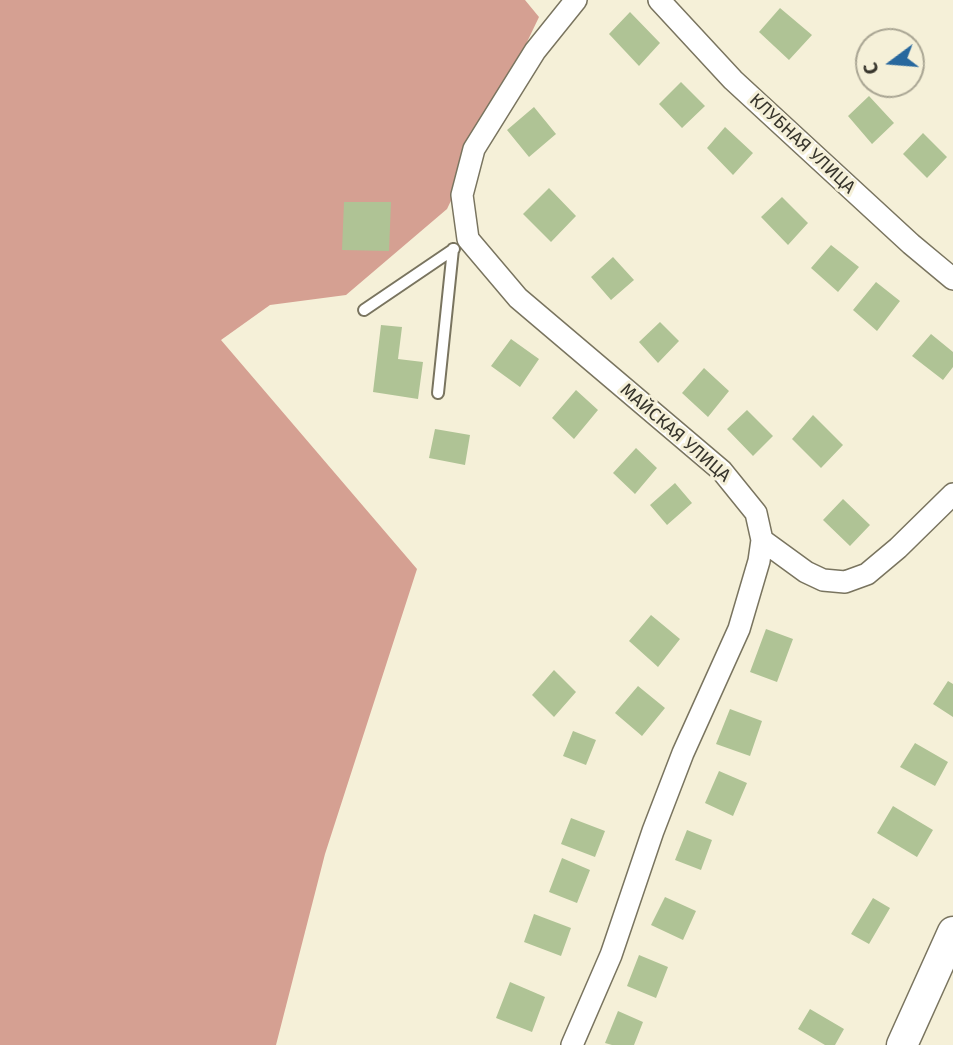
<!DOCTYPE html>
<html>
<head>
<meta charset="utf-8">
<style>
  body { margin:0 }
  #map { position:relative; width:953px; height:1045px; overflow:hidden; background:#f5f0d8; font-family:"Fira Sans",sans-serif }
  canvas { display:block }
  .north { position:absolute; left:855px; top:28px; width:70px; height:70px; box-sizing:border-box; background:#f5f0d8; border:2px solid #a9a593; border-radius:50%; rotate:254deg; font-size:19px; font-weight:700; line-height:28px; text-align:center; color:#37352c }
  .north::after { content:''; display:block; margin:auto; width:24px; height:32px; background:#28689e; clip-path:polygon(50% 0,100% 100%,50% 72%,0 100%) }
</style>
</head>
<body>
<div id="map">
<canvas width="953" height="1045"></canvas>
<div class="north">С</div>
</div>
<script>
const c = document.querySelector('canvas').getContext('2d');
c.lineJoin = 'round';
function paint(path, color) {
  c.fillStyle = color;
  c.fill(path, 'evenodd');
}
function toPath(rows) {
  const path = new Path2D();
  for (const r of rows) {
    path.moveTo(r[0], r[1]);
    for (let i = 2; i < r.length; i += 2) path.lineTo(r[i], r[i + 1]);
  }
  return path;
}
function stroke(path, color, width, dash) {
  c.strokeStyle = color;
  c.lineWidth = width;
  c.lineCap = dash ? 'butt' : 'round';
  c.setLineDash(dash || []);
  c.stroke(path);
}
function label(font, color, halo, rows, align = 'center') {
  c.font = font + ' "Fira Sans",sans-serif';
  c.lineWidth = 6;
  c.setLineDash([]);
  c.textBaseline = 'middle';
  c.strokeStyle = halo;
  c.fillStyle = color;
  for (const [text, x, y, turn = 0] of rows) {
    c.save();
    c.translate(x, y);
    c.rotate((+turn || 0) * Math.PI / 180);
    c.textAlign = isNaN(turn) ? turn : align;
    if (halo) c.strokeText(text, 0, 0);
    c.fillText(text, 0, 0);
    c.restore();
  }
}
paint(toPath([
  [0,0,525,0,539,17,447,209,346,295,270,305,221,340,417,569,325,854,276,1045,0,1045]
]), '#d5a092');
paint(toPath([
  [780,8,812,35,789,60,759,32],
  [630,12,660,43,639,66,609,34],
  [681,82,705,106,682,128,659,104],
  [869,96,894,123,872,144,848,116],
  [534,107,556,134,529,157,507,130],
  [725,127,753,153,733,175,707,148],
  [923,133,947,157,927,178,903,154],
  [549,188,576,216,551,242,523,214],
  [782,197,808,223,788,245,761,217],
  [344,202,391,202,389,251,342,250],
  [831,245,859,267,838,292,811,268],
  [613,257,634,280,611,300,591,277],
  [876,282,900,301,877,331,853,310],
  [660,322,679,341,658,363,639,342],
  [381,325,402,327,398,359,423,362,418,399,373,392],
  [931,334,953,352,953,367,943,380,912,356],
  [511,339,539,359,520,387,491,366],
  [704,368,729,391,708,417,682,393],
  [576,390,598,410,574,439,552,418],
  [747,410,773,436,753,456,727,429],
  [813,415,843,445,821,468,792,439],
  [435,429,470,435,465,465,429,458],
  [636,448,657,468,635,494,613,473],
  [675,483,692,503,667,525,650,505],
  [843,499,870,525,850,546,823,520],
  [651,615,680,639,658,667,629,641],
  [766,629,793,639,777,682,750,672],
  [554,670,576,692,554,717,532,695],
  [948,681,953,684,953,717,933,704],
  [638,686,665,708,642,736,615,713],
  [730,709,762,721,750,756,716,744],
  [573,731,596,740,586,765,563,756],
  [915,743,948,762,935,786,900,767],
  [719,771,747,783,733,816,705,803],
  [893,806,933,830,917,857,877,833],
  [571,818,605,831,595,857,561,844],
  [687,830,712,840,701,870,675,860],
  [562,858,590,870,577,903,549,892],
  [665,897,696,911,683,940,651,925],
  [873,898,890,908,869,944,851,934],
  [534,914,571,928,561,956,524,942],
  [639,955,668,967,656,998,627,986],
  [510,982,545,997,532,1032,496,1018],
  [810,1009,844,1029,835,1045,825,1045,798,1029],
  [618,1011,643,1022,634,1045,612,1045,605,1043]
]), '#afc395');
const lane = toPath([
  [364,310,454,249],
  [438,393,453,249]
]);
const street = toPath([
  [659,0,733,80,911,244,953,279],
  [762,540,806,572,823,580,845,582,867,574,898,548,953,494],
  [572,1045,611,955,653,831,683,753,739,629,759,561,762,540,756,513,722,471,518,298,468,239,462,195,474,149,535,51,576,0]
]);
const secondary = toPath([
  [902,1045,953,932]
]);
stroke(lane, '#79745f', 14);
stroke(street, '#79745f', 24);
stroke(secondary, '#79745f', 33);
stroke(lane, '#fff', 10);
stroke(street, '#fff', 21);
stroke(secondary, '#fff', 30);
label('18px', '#37352c', '#f5f0d8', [
  ["КЛУБНАЯ УЛИЦА",802,144,43],
  ["МАЙСКАЯ УЛИЦА",675,433,41]
]);
</script>
</body>
</html>
